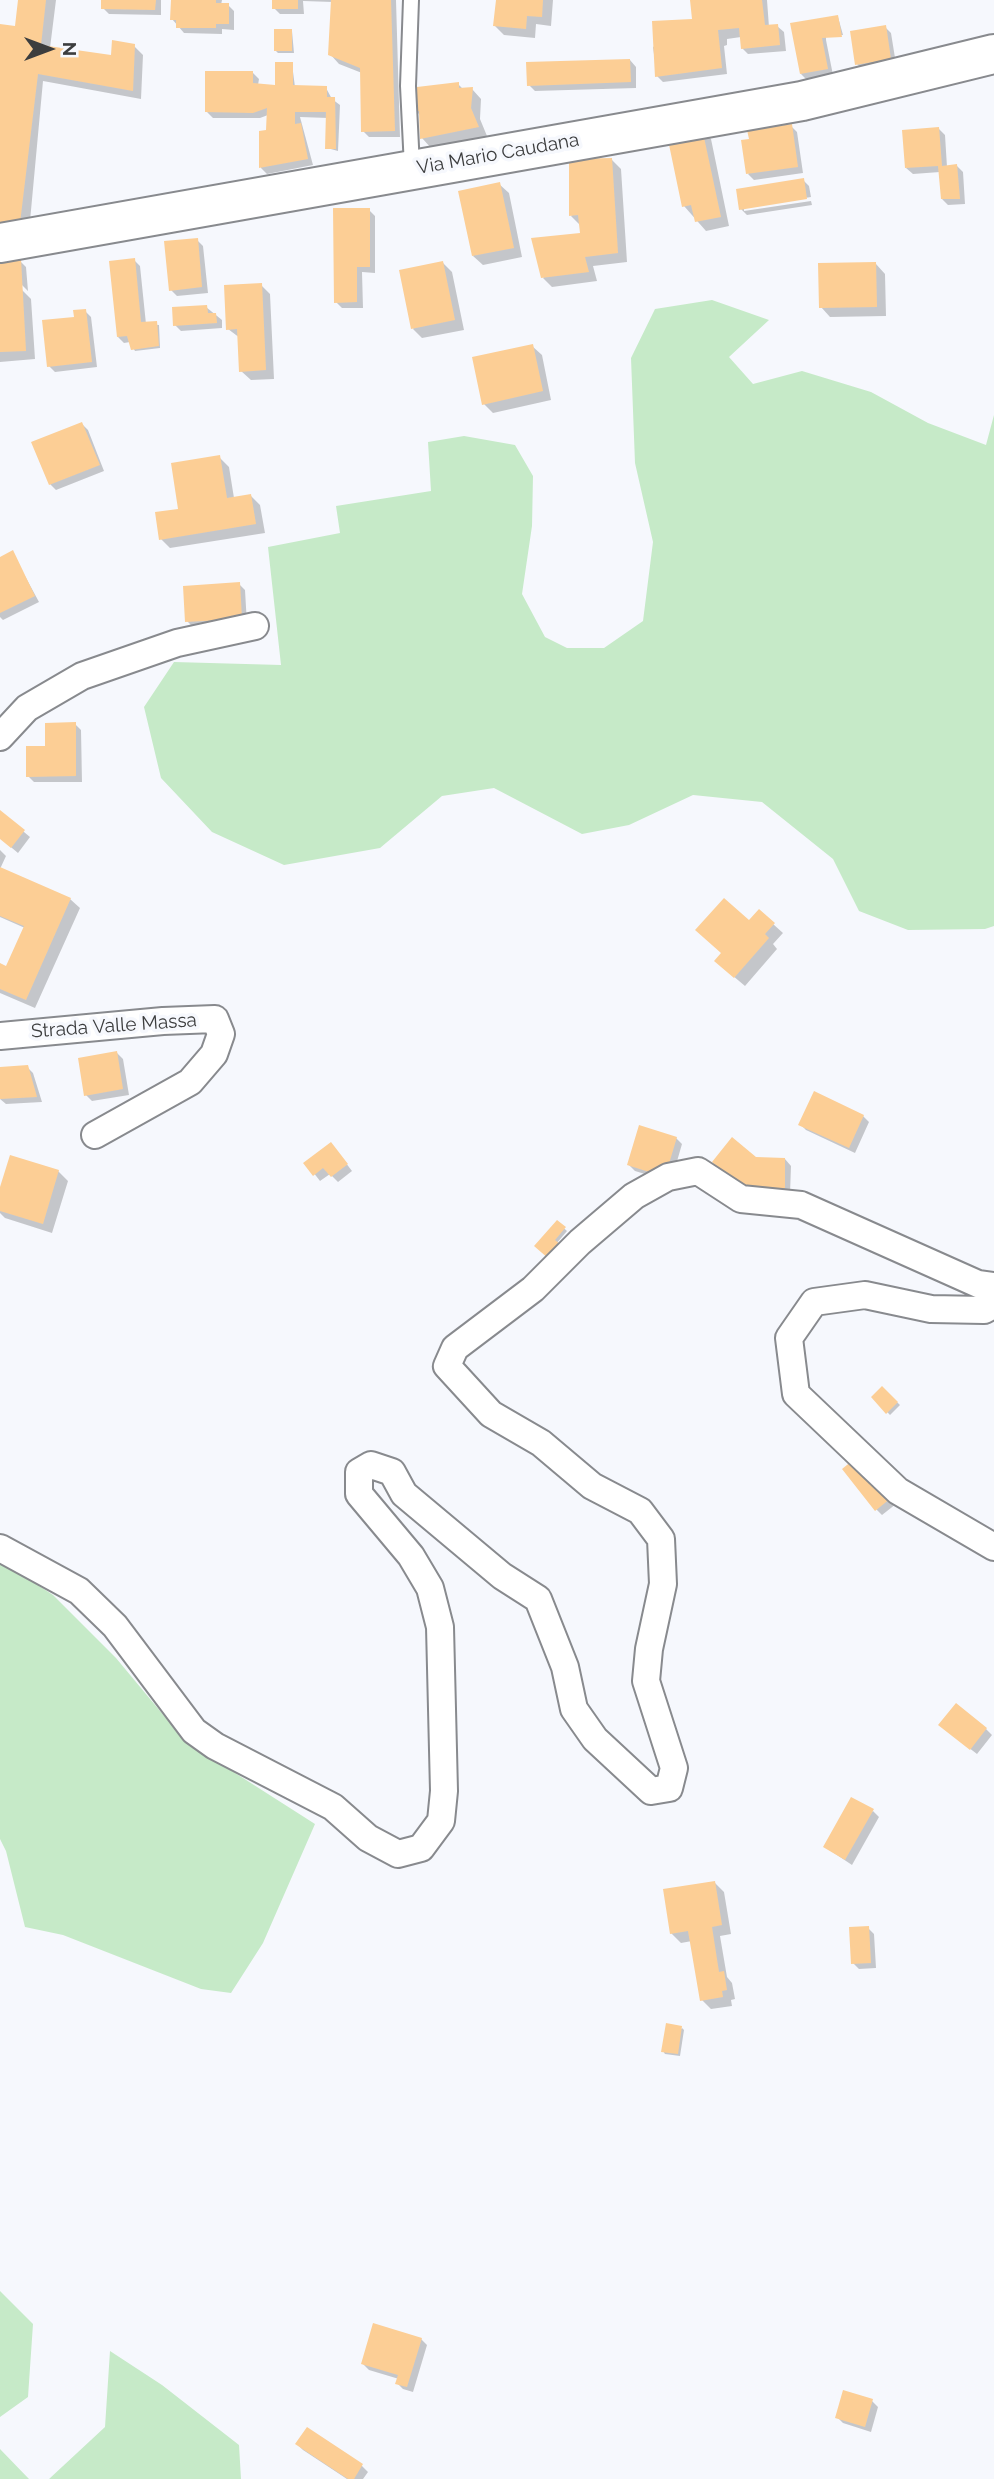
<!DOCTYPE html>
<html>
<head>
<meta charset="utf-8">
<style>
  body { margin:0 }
  #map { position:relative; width:994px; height:2479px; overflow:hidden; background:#f6f8fd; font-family:Raleway,sans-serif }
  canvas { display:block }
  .north { position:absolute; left:14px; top:14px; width:70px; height:70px; -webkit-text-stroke:5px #f6f8fd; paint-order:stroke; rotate:90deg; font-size:19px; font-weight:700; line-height:28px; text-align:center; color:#3c3d3e }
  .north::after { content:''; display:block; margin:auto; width:24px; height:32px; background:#3c3d3e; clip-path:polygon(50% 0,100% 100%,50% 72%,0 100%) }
</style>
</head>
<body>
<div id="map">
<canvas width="994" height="2479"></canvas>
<div class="north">N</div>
</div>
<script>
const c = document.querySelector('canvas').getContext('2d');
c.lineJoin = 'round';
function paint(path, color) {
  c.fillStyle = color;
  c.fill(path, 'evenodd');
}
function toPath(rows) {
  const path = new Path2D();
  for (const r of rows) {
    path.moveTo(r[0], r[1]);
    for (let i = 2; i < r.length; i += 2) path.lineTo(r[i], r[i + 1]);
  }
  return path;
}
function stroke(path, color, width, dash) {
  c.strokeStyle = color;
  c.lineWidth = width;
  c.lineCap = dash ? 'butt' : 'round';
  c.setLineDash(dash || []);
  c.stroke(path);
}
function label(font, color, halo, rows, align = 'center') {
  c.font = font + ' Raleway,sans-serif';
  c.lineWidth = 7;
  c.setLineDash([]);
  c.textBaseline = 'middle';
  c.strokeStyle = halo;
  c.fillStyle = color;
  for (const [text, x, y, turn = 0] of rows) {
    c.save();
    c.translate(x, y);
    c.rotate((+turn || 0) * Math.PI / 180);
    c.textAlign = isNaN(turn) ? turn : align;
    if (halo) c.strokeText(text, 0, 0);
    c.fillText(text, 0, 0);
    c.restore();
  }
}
paint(toPath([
  [712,300,769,320,729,357,753,384,802,371,871,392,928,423,986,445,994,415,994,926,985,929,908,930,859,911,833,859,762,802,693,795,629,825,582,834,494,788,442,796,380,848,284,865,212,832,161,778,144,707,174,662,281,665,268,547,340,533,336,506,431,491,428,442,464,436,515,445,533,476,532,526,522,594,545,637,567,648,604,648,643,621,653,542,635,463,631,358,655,309],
  [0,1560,53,1595,116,1658,185,1741,315,1824,263,1943,231,1993,201,1989,63,1935,25,1927,6,1851,0,1839],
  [0,2291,33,2324,28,2397,0,2417],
  [110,2351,162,2385,239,2445,241,2479,49,2479,105,2427],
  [0,2449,29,2479,0,2479]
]), '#c6eac8');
paint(toPath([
  [20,0,56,0,50,48,113,57,134,46,143,55,141,99,43,81,30,221,0,232,0,26,17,28],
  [103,0,161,0,161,15,109,14,103,8],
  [173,0,222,0,221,5,228,5,234,11,234,30,222,29,222,34,184,33,172,19],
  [274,0,396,0,400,137,369,137,363,131,362,73,339,64,330,54,333,2,303,1,304,14,280,14,274,8],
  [497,0,553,0,551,26,536,24,535,38,504,35,495,26],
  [692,0,767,0,769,27,777,26,784,32,786,51,748,54,742,48,741,37,727,39,727,45,724,46,727,74,663,82,657,76,653,47,694,20],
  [838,17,843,35,826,36,826,40,843,39,826,40,833,75,807,80,801,74,792,24],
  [885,27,891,33,896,64,863,70,857,64],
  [292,31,294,53,278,53,275,50],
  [630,60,636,67,636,88,535,91,529,85],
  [292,64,295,87,326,88,332,99,340,105,338,151,327,148,328,118,300,117,313,165,267,174,261,168,261,133,268,131,268,115,260,118,213,118,207,112,253,73,259,79,258,85,277,86],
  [458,84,464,90,472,89,481,99,480,119,487,136,431,148,422,138,421,116,416,111],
  [791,126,797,132,803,173,754,180,748,174],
  [939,129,945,135,947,167,957,166,963,172,965,204,948,205,942,199,940,172,913,174,906,168],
  [702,130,711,139,729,226,706,231,684,206],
  [612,160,621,169,627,262,593,266,597,281,552,287,543,278,582,234,581,226,571,216],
  [803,180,809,186,811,197,744,208,744,211,811,201,812,205,747,215,741,209,738,190],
  [499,184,509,193,522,257,483,265,473,256],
  [369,210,375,216,375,273,362,272,363,308,342,308,336,302],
  [197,240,203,246,208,293,177,296,171,290],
  [134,260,140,266,146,324,159,325,160,348,135,351,130,342,124,343,118,337],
  [20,261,26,267,28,291,18,281,15,283,31,299,35,359,0,362,0,262],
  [443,263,452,272,464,330,422,338,413,329],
  [876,264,885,274,886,316,830,317,821,307],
  [261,285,270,294,274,379,251,380,241,371,240,338,228,329],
  [206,307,222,320,222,328,181,331,175,325],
  [85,311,91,317,97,367,55,372,49,366,76,318],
  [532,346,542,355,551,400,493,413,484,404],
  [82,424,88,430,104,471,56,490,50,484],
  [219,457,229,467,234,498,251,496,260,505,265,533,170,548,161,539],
  [12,552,39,602,3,620,0,617,0,558],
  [239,584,245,590,247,624,193,627,187,621],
  [75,724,81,730,82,782,34,782,28,776,47,748],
  [0,812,30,837,18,853,0,838],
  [0,850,6,856,0,869,70,899,80,908,35,1008,0,993,0,965,7,968,25,928,0,917],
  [750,923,773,924,783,933,773,944,777,949,745,986,726,970],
  [117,1053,123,1059,129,1095,92,1101,86,1095],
  [27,1067,33,1073,42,1102,6,1104,0,1099,0,1068],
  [863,1116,869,1122,855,1153,806,1130,800,1124],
  [676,1138,682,1144,671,1182,635,1171,629,1165],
  [336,1150,352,1171,338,1182,330,1174,320,1181,306,1163],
  [756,1159,785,1159,791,1166,790,1194,751,1193],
  [58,1171,68,1181,52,1233,5,1218,0,1213,0,1193],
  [557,1222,567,1231,556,1244,536,1246],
  [882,1388,900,1405,890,1415,873,1397],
  [864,1464,896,1504,882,1515,876,1509],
  [986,1729,992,1735,977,1754,947,1731],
  [873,1811,879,1817,852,1865,825,1847],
  [715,1883,724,1892,731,1934,720,1936,727,1977,732,1983,735,1999,731,2000,732,2006,711,2009,702,2000,692,1941,681,1943,671,1933],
  [868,1928,874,1934,876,1968,859,1969,853,1963],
  [682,2028,684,2030,680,2056,665,2054,663,2051],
  [421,2339,427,2345,413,2392,403,2389,397,2383,399,2379,369,2370,363,2364],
  [872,2401,878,2407,871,2432,843,2423,837,2417],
  [307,2430,362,2466,368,2472,363,2479,347,2479,303,2450,297,2444]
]), '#0003');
paint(toPath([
  [18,0,46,0,41,45,111,55,112,40,135,44,133,91,38,74,20,223,0,226,0,24,15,26],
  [101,0,156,0,155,10,101,9],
  [171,0,216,0,216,3,229,3,229,24,216,24,216,28,176,28,176,20,170,20],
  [272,0,298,0,298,9,272,9],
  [331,0,391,0,395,131,361,132,360,68,328,55],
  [496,0,543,0,542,17,527,16,526,29,493,26],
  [690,0,762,0,765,25,778,24,780,45,741,49,739,28,718,30,722,68,655,77,652,21,692,19],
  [838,15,842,37,822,38,828,69,800,74,790,23],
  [886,25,891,59,855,65,850,31],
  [274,29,292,29,292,51,274,51],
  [630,59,631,82,527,86,526,62],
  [275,62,293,62,293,85,327,86,327,97,335,97,336,149,325,149,326,112,295,112,295,124,301,123,308,159,259,168,259,131,266,130,267,108,253,113,205,112,205,71,253,71,253,83,275,85],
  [459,82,459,88,473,87,471,108,479,127,420,139,419,111,414,111,417,87],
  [792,124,798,167,746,174,741,140,749,139,747,130],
  [939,127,942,166,957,164,960,199,941,199,938,166,905,168,902,130],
  [702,128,721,217,695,222,691,205,682,207,667,135],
  [612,158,618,253,585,257,589,272,541,278,531,238,580,233,578,215,569,216,569,159],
  [804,178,807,199,739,210,736,189],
  [500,182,514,248,472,256,458,191],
  [333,208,370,208,370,267,357,267,357,302,334,303],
  [198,238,202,287,169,291,164,241],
  [135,258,141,322,157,321,159,346,131,350,127,336,117,337,109,261],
  [21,259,26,351,0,352,0,261],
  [443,261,455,320,411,329,399,270],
  [876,262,877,307,819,308,818,263],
  [262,283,266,370,239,372,237,329,226,330,224,285],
  [207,305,208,313,216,313,217,323,173,326,172,307],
  [86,309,92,362,47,367,42,320,74,317,73,310],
  [533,344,543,391,482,405,472,357],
  [82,422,100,465,49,485,31,442],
  [220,455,227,498,251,494,256,524,159,540,155,512,178,509,171,463],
  [13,550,35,596,0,613,0,557],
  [240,582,242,619,185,622,183,586],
  [76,722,76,776,26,777,26,746,45,746,45,723],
  [0,810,25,830,11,848,0,839],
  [0,867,71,898,26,1000,0,989,0,963,6,966,24,926,0,916],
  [724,898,749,920,759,909,775,923,765,934,769,938,734,978,714,961,721,953,695,930],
  [117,1051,123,1089,84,1096,78,1058],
  [28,1065,37,1097,0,1099,0,1067],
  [814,1091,864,1115,849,1148,798,1125],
  [639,1125,677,1137,665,1177,627,1165],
  [732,1137,756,1157,785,1158,785,1188,743,1188,712,1162],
  [331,1142,348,1164,331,1177,323,1168,313,1176,303,1163],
  [10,1155,59,1170,43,1224,0,1211,0,1187],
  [557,1220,566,1227,555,1240,561,1245,549,1259,534,1246],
  [882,1386,898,1402,886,1414,871,1397],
  [858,1456,891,1498,875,1511,842,1469],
  [956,1703,987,1728,970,1750,938,1725],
  [851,1797,874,1809,845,1860,823,1847],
  [715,1881,722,1925,712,1927,719,1972,724,1971,727,1990,722,1991,723,1997,700,2001,688,1931,670,1934,663,1889],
  [869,1926,871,1963,851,1964,849,1927],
  [666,2023,682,2026,678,2054,661,2052],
  [373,2323,422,2338,407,2387,395,2384,398,2375,361,2364],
  [843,2390,873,2399,865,2427,835,2418],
  [307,2427,363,2464,354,2479,348,2479,295,2444]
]), '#fcce95');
const lane = toPath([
  [411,0,408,86,412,167]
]);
const street = toPath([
  [0,737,27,708,82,676,177,643,255,626],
  [0,1036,163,1021,215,1019,221,1034,214,1054,190,1082,95,1135],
  [994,1305,984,1310,931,1309,865,1295,814,1302,789,1338,796,1394,898,1491,994,1547],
  [0,1548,79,1591,115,1626,194,1731,215,1746,333,1807,368,1838,398,1854,421,1848,441,1821,444,1791,440,1627,430,1588,411,1556,359,1494,359,1472,371,1465,392,1472,404,1494,502,1576,538,1599,565,1667,574,1709,595,1739,651,1791,669,1788,674,1768,646,1681,649,1649,663,1584,661,1539,640,1511,592,1486,541,1443,491,1414,447,1366,455,1348,533,1289,580,1242,634,1196,668,1177,698,1171,741,1199,801,1205,978,1284,994,1286]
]);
const secondary = toPath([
  [0,243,802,101,994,54]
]);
stroke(lane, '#888a8e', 18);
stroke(street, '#888a8e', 30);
stroke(secondary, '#888a8e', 42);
stroke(lane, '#fff', 14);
stroke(street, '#fff', 26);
stroke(secondary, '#fff', 38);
label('19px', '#3c3d3e', '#f6f8fd', [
  ["Via Mario Caudana",498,154,-10],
  ["Strada Valle Massa",114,1026,-4]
]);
</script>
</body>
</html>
